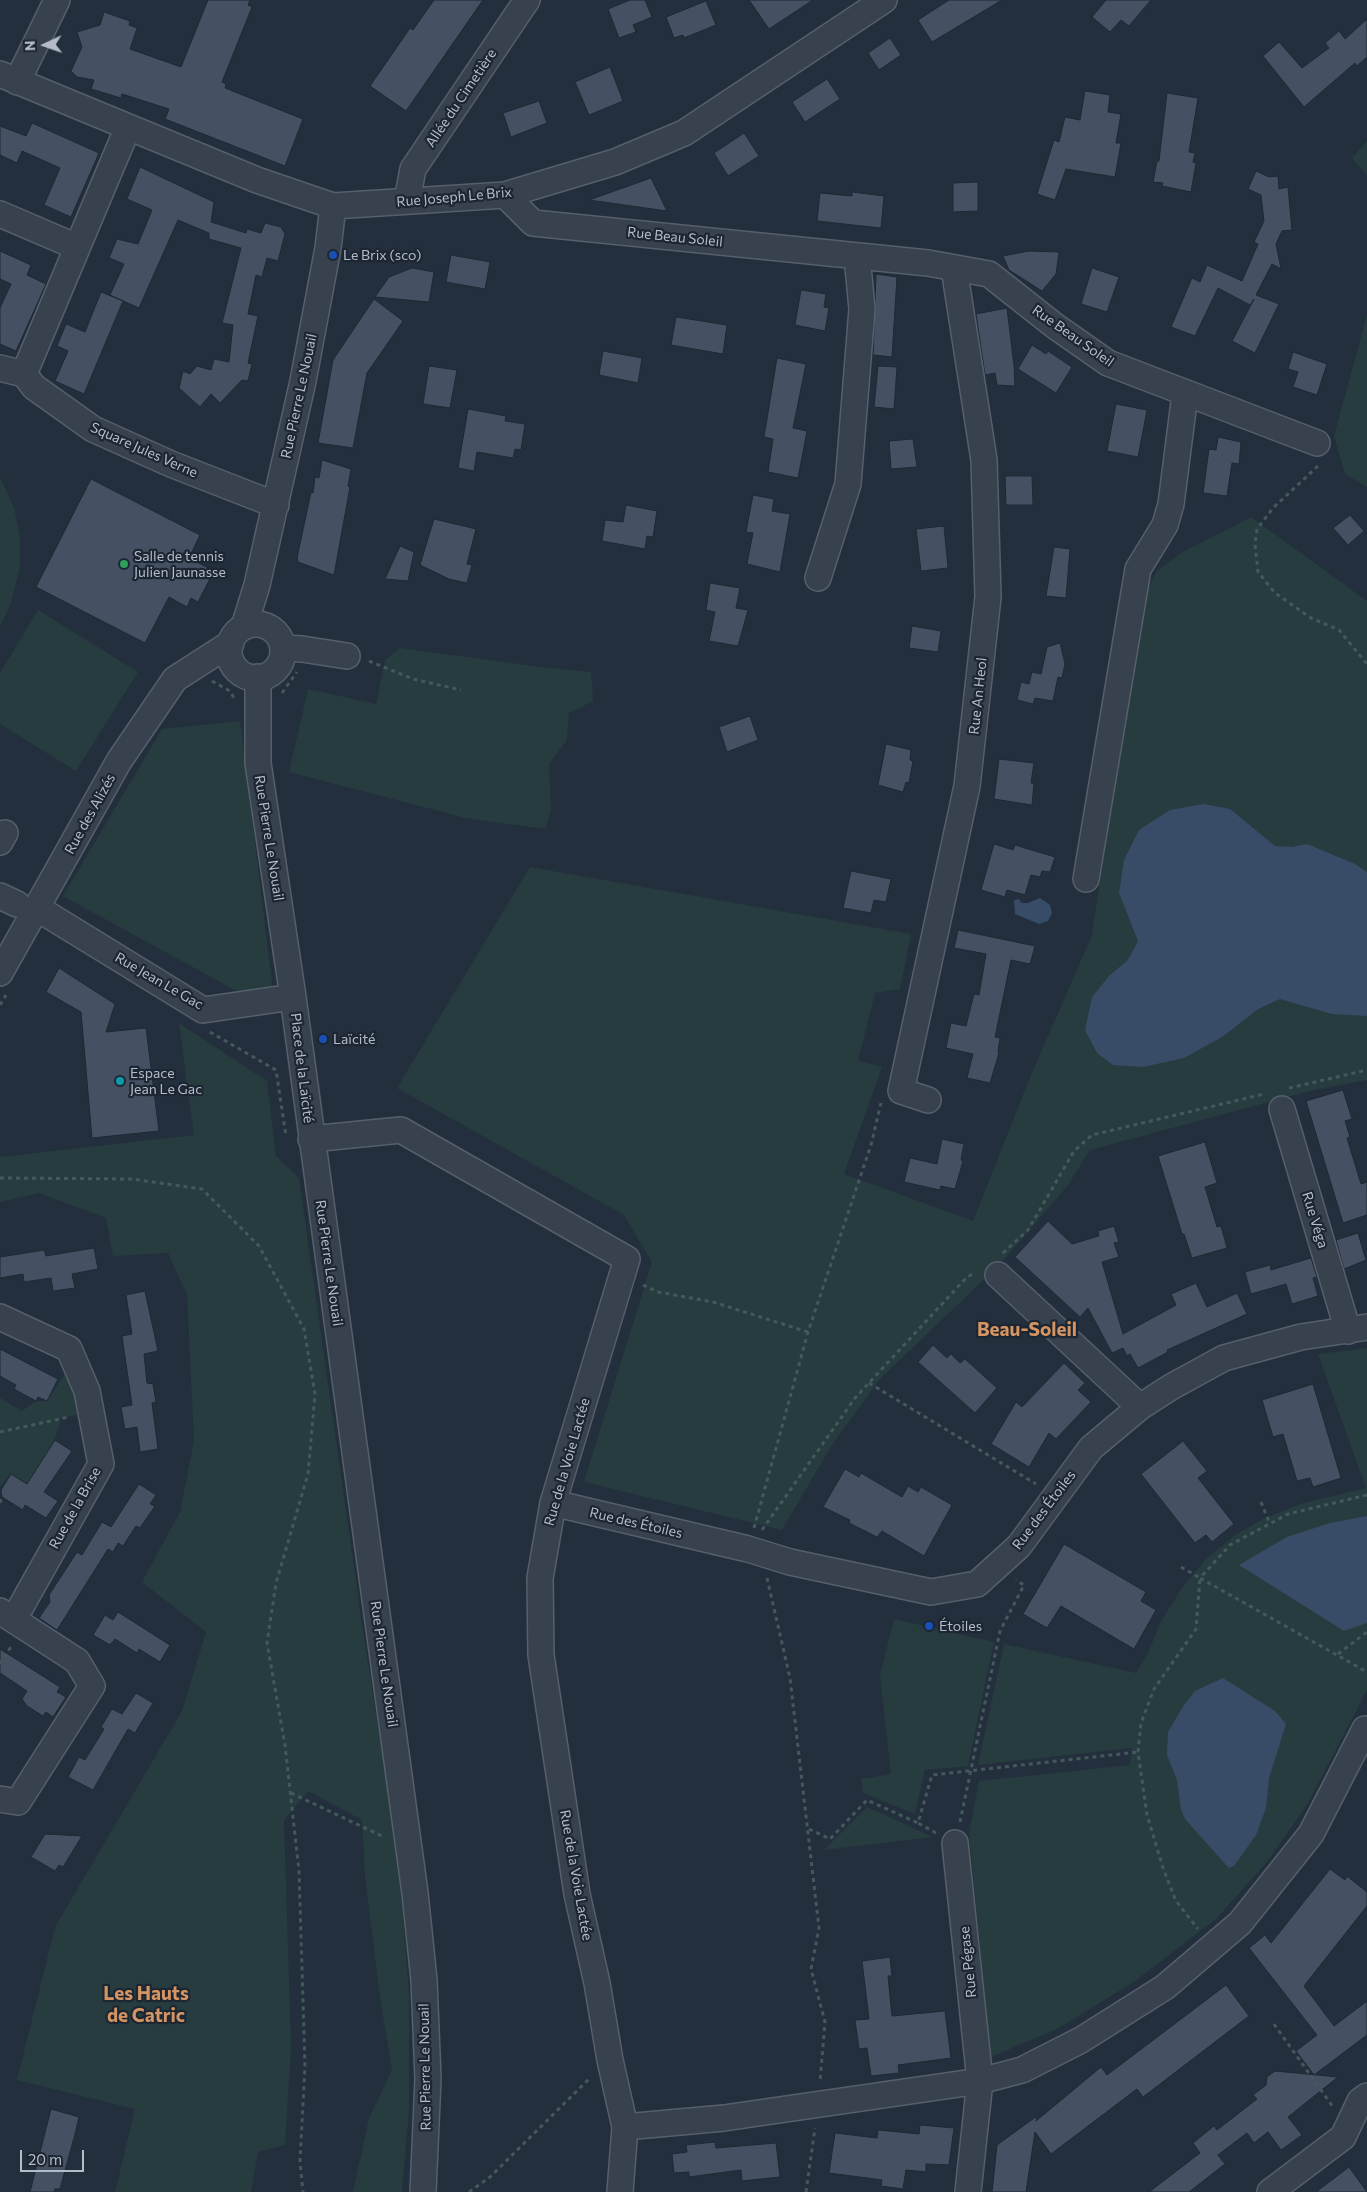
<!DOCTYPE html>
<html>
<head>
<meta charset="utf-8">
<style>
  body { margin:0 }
  #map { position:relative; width:1367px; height:2192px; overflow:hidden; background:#242f3e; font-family:Commissioner,sans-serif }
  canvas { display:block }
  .north { position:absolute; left:20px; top:20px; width:50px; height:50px; -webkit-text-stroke:4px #1d2633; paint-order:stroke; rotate:267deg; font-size:14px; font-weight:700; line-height:20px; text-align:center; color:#b4bcc9 }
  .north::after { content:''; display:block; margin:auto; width:18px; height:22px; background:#b4bcc9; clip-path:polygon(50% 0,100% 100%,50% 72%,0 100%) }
  .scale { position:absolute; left:20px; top:2150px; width:64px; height:22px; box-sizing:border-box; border:2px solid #b4bcc9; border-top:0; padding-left:6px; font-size:15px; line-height:18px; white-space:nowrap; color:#b4bcc9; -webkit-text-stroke:4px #1d2633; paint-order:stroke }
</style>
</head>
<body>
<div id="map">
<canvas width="1367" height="2192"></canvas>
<div class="north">N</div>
<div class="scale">20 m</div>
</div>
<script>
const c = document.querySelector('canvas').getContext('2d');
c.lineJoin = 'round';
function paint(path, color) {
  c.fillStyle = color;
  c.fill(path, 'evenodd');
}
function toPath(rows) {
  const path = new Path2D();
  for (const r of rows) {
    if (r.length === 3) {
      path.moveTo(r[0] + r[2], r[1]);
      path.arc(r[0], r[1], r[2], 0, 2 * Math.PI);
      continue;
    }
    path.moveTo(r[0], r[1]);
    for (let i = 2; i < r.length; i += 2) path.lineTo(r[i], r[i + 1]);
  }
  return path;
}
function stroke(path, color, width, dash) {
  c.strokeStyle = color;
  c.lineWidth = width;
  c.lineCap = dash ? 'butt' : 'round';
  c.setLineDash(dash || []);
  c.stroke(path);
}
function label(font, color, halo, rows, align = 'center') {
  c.font = font + ' Commissioner,sans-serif';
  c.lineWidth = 4.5;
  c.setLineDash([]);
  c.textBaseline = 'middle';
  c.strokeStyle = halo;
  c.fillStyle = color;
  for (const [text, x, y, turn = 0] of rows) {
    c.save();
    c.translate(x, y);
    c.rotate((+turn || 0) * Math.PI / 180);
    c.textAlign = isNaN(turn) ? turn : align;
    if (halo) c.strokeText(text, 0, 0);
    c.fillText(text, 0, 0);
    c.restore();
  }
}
paint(toPath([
  [1367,141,1367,176,1352,158],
  [1367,315,1367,487,1345,474,1334,436],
  [0,477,14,508,20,538,20,566,11,603,0,627],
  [1251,517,1367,601,1367,1080,1314,1090,1090,1150,1068,1185,1000,1264,879,1380,830,1448,782,1530,584,1482,652,1262,624,1215,397,1088,530,867,911,934,900,989,875,993,858,1061,882,1067,844,1174,973,1221,1031,1075,1092,935,1142,600,1157,571,1179,554],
  [38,610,138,672,76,771,0,724,0,673],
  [400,648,541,667,591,672,593,701,569,713,567,740,549,764,551,811,545,829,466,818,289,772,308,689,376,704,385,660],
  [240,721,273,990,251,999,63,896,162,729],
  [179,1023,267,1081,276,1156,299,1178,361,1617,399,1864,409,1995,409,2111,402,2192,353,2192,369,2118,392,2070,380,1998,365,1877,362,1820,308,1791,284,1820,291,2048,285,2145,258,2152,251,2192,115,2192,135,2109,17,2080,55,1927,182,1711,206,1632,142,1582,180,1512,194,1441,187,1295,168,1253,113,1256,106,1218,39,1193,0,1202,0,1157,194,1135],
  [1367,1348,1367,1690,1307,1805,1266,1863,1216,1919,1135,1981,1059,2028,991,2057,969,1834,979,1781,1130,1765,1132,1748,978,1765,1004,1644,1136,1673,1148,1653,1161,1621,1182,1588,1205,1560,1235,1535,1263,1519,1303,1503,1366,1488,1318,1354],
  [68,1369,81,1414,61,1418,55,1440,43,1459,35,1489,11,1474,0,1487,0,1398,22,1411,36,1401,47,1401],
  [894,1619,994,1642,968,1766,925,1770,915,1814,863,1793,861,1779,891,1774,880,1675],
  [867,1807,933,1837,824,1850]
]), '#263c3f');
paint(toPath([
  [1204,804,1230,809,1275,846,1292,847,1307,844,1355,864,1367,872,1367,1016,1332,1014,1280,999,1258,1009,1222,1037,1184,1058,1143,1067,1113,1065,1097,1053,1085,1030,1092,997,1110,975,1128,960,1138,941,1119,893,1124,860,1139,830,1170,810],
  [1040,898,1050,905,1052,913,1048,921,1039,924,1015,914,1014,900,1019,899,1021,903,1028,903],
  [1367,1516,1367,1623,1344,1631,1239,1565,1287,1537,1330,1523],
  [1223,1678,1275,1711,1286,1724,1269,1778,1266,1808,1256,1835,1234,1866,1229,1868,1185,1819,1181,1809,1177,1780,1167,1755,1168,1732,1184,1705,1195,1691]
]), '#394c67');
const building = toPath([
  [208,0,250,0,248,5,252,7,222,82,226,84,225,88,303,119,285,166,165,119,169,109,122,94,121,98,91,89,94,80,77,77,71,71,82,47,77,32,100,25,104,12,130,21,129,25,137,28,130,49,181,67,208,0],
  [434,0,483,0,406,111,370,86,410,28,413,30,434,0],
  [630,0,645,0,652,17,633,25,636,32,619,38,608,9,630,0],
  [749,0,813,0,769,29,749,0],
  [949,0,1002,0,932,42,918,20,949,0],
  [1106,0,1151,0,1129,26,1121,20,1110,32,1092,17,1106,0],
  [706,1,716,25,684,38,683,35,674,38,666,17,706,1],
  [1367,19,1367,57,1357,66,1355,63,1304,107,1263,56,1279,42,1302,68,1329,48,1325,43,1339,31,1345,39,1367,19],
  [890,38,901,55,879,70,868,53,890,38],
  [610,67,623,101,589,115,575,82,610,67],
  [827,79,840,99,805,122,792,102,827,79],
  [1085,91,1110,95,1108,112,1121,114,1116,143,1121,143,1115,177,1066,169,1055,200,1037,194,1054,140,1059,142,1065,117,1080,120,1085,91],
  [1167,93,1198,98,1189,152,1195,153,1193,162,1196,163,1191,192,1162,186,1163,183,1153,182,1157,161,1159,161,1167,93],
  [539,101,547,123,511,137,503,113,539,101],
  [32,123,99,153,71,217,44,205,60,168,22,151,17,163,0,155,0,126,26,136,32,123],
  [744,133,759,156,728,176,714,153,744,133],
  [140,167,214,202,211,222,246,233,247,229,261,233,265,223,281,227,285,234,278,261,267,258,262,277,256,275,248,314,258,316,248,363,252,364,248,381,242,380,220,403,211,394,200,407,179,388,183,371,190,374,197,366,211,370,214,359,229,362,233,325,222,323,241,248,209,239,209,233,178,220,139,308,110,295,124,264,109,258,117,239,138,244,152,210,127,199,140,167],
  [1256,171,1269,177,1278,176,1279,189,1288,187,1292,230,1282,231,1276,244,1281,269,1272,264,1256,295,1279,304,1255,353,1232,341,1254,299,1250,305,1218,288,1195,336,1171,327,1192,278,1200,282,1207,265,1242,281,1258,244,1254,242,1264,221,1261,195,1248,189,1256,171],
  [651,178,667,211,589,200,651,178],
  [978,182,978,211,953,212,953,183,978,182],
  [852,192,884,196,881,228,817,221,820,193,852,196,852,192],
  [0,251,31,265,27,275,46,284,16,351,0,344,0,308,11,284,0,279,0,251],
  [1029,251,1059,252,1056,274,1042,291,1009,270,1003,256,1029,251],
  [451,255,490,262,485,289,446,282,451,255],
  [412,268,434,272,429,302,375,297,389,277,412,268],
  [1092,268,1119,277,1107,312,1081,304,1092,268],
  [876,274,897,277,892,357,873,355,876,274],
  [801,290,826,294,824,307,829,308,825,331,795,325,801,290],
  [101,292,123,301,84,394,55,381,68,351,57,346,66,324,85,332,101,292],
  [374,299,403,321,367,373,353,448,318,443,333,360,374,299],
  [1007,308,1014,366,1015,386,997,385,995,373,985,375,976,314,1007,308],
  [676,317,727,325,723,354,671,345,676,317],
  [1032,345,1046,354,1048,351,1072,367,1056,393,1018,369,1032,345],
  [603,351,642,358,638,383,599,375,603,351],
  [1293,352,1327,364,1317,395,1293,387,1298,372,1288,369,1293,352],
  [777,358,806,364,793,428,807,431,798,478,768,472,773,439,764,437,777,358],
  [429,366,457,370,450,408,423,404,429,366],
  [878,366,897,367,894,409,874,407,878,366],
  [1116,404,1147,410,1138,457,1107,451,1116,404],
  [468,409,506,416,505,421,525,424,521,450,515,449,513,458,477,452,474,471,458,468,468,409],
  [1218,437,1241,442,1239,464,1232,463,1227,496,1203,493,1209,449,1216,450,1218,437],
  [913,439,917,467,891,469,889,441,913,439],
  [322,460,351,469,348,486,350,487,334,575,298,562,297,558,311,492,313,493,315,477,319,478,322,460],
  [1005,476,1032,476,1033,505,1006,505,1005,476],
  [91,479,200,535,189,558,214,571,198,602,191,598,187,607,169,597,145,643,36,587,91,479],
  [753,495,774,499,772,511,790,514,780,572,747,564,753,533,746,532,753,495],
  [626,505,657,511,653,537,647,536,645,549,602,541,605,520,623,522,626,505],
  [1350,515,1364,531,1348,545,1333,528,1350,515],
  [434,519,476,529,467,564,472,565,467,583,449,579,420,565,434,519],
  [944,526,948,568,921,571,916,529,944,526],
  [400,546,414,552,408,581,385,579,400,546],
  [1054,547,1070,549,1066,598,1046,596,1054,547],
  [710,583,740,588,736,608,748,610,738,646,709,641,715,612,706,610,710,583],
  [912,626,941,631,938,652,909,648,912,626],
  [1060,643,1065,664,1062,678,1058,677,1053,701,1035,698,1033,704,1017,700,1021,682,1029,684,1032,672,1041,674,1047,647,1060,643],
  [750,716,758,740,727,752,719,727,750,716],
  [886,744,911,750,910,760,913,761,909,783,906,782,903,792,878,785,886,744],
  [999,759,1034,763,1031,783,1034,783,1032,805,994,799,999,759],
  [994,844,1013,850,1015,845,1055,857,1050,872,1042,871,1040,877,1031,875,1025,895,1007,890,1005,897,981,890,994,844],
  [851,871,891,879,886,902,874,900,871,913,843,908,851,871],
  [958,930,1035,946,1030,964,1011,960,995,1037,1000,1038,998,1052,999,1053,990,1083,967,1078,973,1054,946,1048,951,1023,966,1026,974,994,979,995,986,954,954,948,958,930],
  [59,968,115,1004,106,1032,146,1028,159,1131,92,1138,81,1012,46,992,59,968],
  [1343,1090,1352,1119,1345,1121,1350,1137,1347,1138,1361,1184,1367,1182,1367,1215,1343,1223,1306,1101,1343,1090],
  [942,1139,964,1144,961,1160,963,1161,955,1189,941,1186,940,1190,904,1182,910,1158,937,1164,942,1139],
  [1205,1142,1217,1183,1205,1187,1217,1227,1221,1226,1227,1248,1192,1258,1184,1234,1182,1234,1158,1156,1205,1142],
  [1048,1221,1072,1244,1099,1236,1098,1231,1114,1226,1119,1242,1114,1243,1119,1257,1102,1262,1123,1334,1176,1305,1171,1294,1196,1283,1207,1307,1237,1293,1247,1314,1167,1350,1168,1352,1138,1368,1130,1354,1127,1356,1123,1348,1112,1353,1088,1308,1080,1317,1015,1257,1048,1221],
  [1358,1233,1366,1260,1344,1269,1336,1240,1358,1233],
  [94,1248,98,1269,72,1274,75,1288,53,1291,51,1278,24,1282,23,1274,0,1278,0,1257,44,1250,46,1256,94,1248],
  [1311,1258,1317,1277,1313,1278,1318,1296,1292,1304,1286,1284,1251,1294,1245,1272,1270,1265,1271,1270,1311,1258],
  [145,1291,158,1351,144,1354,147,1383,153,1384,156,1402,152,1403,158,1449,140,1452,137,1427,125,1429,123,1419,121,1407,132,1405,122,1336,132,1334,126,1295,145,1291],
  [933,1345,947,1358,951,1354,960,1363,965,1359,997,1388,975,1413,918,1362,933,1345],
  [0,1349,58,1379,47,1401,38,1397,36,1401,14,1389,16,1385,0,1376,0,1349],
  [1064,1363,1085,1383,1078,1390,1091,1402,1056,1439,1049,1433,1029,1467,991,1444,1016,1402,1022,1407,1064,1363],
  [1313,1384,1341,1478,1313,1487,1310,1478,1297,1481,1283,1434,1273,1437,1262,1400,1313,1384],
  [55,1440,72,1451,44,1492,58,1501,46,1518,25,1505,23,1510,2,1497,1,1490,11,1474,27,1484,55,1440],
  [1183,1441,1207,1471,1198,1478,1234,1524,1212,1542,1206,1535,1195,1543,1141,1474,1183,1441],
  [845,1469,859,1477,861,1473,902,1497,908,1486,918,1492,921,1487,952,1505,924,1556,882,1531,877,1537,849,1523,850,1520,823,1507,845,1469],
  [139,1484,156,1495,150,1504,155,1506,140,1528,136,1526,123,1546,118,1543,113,1552,108,1549,57,1630,39,1618,50,1602,49,1595,77,1552,82,1555,102,1522,111,1527,139,1484],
  [1064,1544,1146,1592,1141,1601,1156,1610,1134,1649,1061,1606,1047,1628,1023,1614,1064,1544],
  [118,1612,170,1645,160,1662,139,1649,137,1653,115,1639,110,1645,93,1635,105,1615,113,1620,118,1612],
  [0,1649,60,1687,57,1692,66,1697,53,1717,46,1712,43,1716,27,1706,22,1699,27,1691,0,1673,0,1649],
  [136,1693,153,1703,135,1733,128,1729,93,1790,68,1777,79,1757,85,1760,104,1729,101,1727,112,1709,122,1714,136,1693],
  [45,1834,82,1836,63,1867,59,1865,55,1871,31,1857,45,1834],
  [1330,1869,1345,1880,1347,1876,1367,1892,1367,1906,1304,1986,1334,2026,1367,2001,1367,2035,1314,2075,1296,2051,1317,2035,1249,1948,1265,1935,1271,1943,1330,1869],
  [890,1957,892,1976,888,1976,892,2016,945,2011,951,2058,898,2065,899,2073,871,2076,867,2048,859,2049,855,2020,869,2019,862,1961,890,1957],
  [1226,1985,1249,2016,1143,2097,1137,2089,1051,2154,1035,2132,1026,2192,992,2192,997,2145,1037,2116,1036,2121,1101,2067,1107,2075,1226,1985],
  [1275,2071,1338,2077,1288,2117,1302,2135,1281,2150,1268,2132,1254,2143,1247,2133,1218,2155,1225,2164,1189,2192,1149,2192,1200,2153,1193,2143,1214,2126,1217,2130,1257,2099,1253,2095,1266,2085,1267,2077,1275,2071],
  [51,2109,79,2117,75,2134,60,2189,55,2189,54,2192,30,2192,51,2109],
  [920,2125,954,2128,949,2165,926,2164,926,2172,906,2170,903,2189,881,2186,882,2180,829,2173,835,2133,877,2138,878,2130,919,2134,920,2125],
  [715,2142,716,2148,776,2143,780,2177,742,2181,741,2170,689,2177,689,2172,674,2173,672,2154,687,2152,686,2145,715,2142],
  [1349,2167,1367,2192,1316,2192,1349,2167]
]);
paint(building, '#455162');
stroke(building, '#1f2835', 1);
const minor = toPath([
  [0,74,257,180,333,206,505,195,615,162,684,133,884,0],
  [17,82,57,0],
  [128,127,24,374,34,387,93,429,171,464,276,505],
  [505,195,533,223,928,263,989,274,1055,326,1108,363,1317,443],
  [407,201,413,169,527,0],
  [0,214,77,247],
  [0,368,24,374],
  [818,578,848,484,862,309,857,256],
  [256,651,27],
  [244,627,257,585,303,381,328,248,333,206],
  [283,648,302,649,347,656],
  [258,677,258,763,293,997,415,1893,424,1980,428,2079,423,2192],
  [0,842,5,833],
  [1086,879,1138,569,1165,525,1171,504,1185,394],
  [0,896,17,904],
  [37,908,203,1010,293,997],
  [0,973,119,761,175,679,231,643],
  [928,1100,901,1091,967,786,988,597,984,460,954,268],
  [1282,1109,1348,1331],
  [311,1139,401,1130,627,1259,553,1503,540,1578,541,1655,577,1894,597,1983,610,2060,625,2127,620,2192],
  [998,1275,1140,1407],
  [0,1317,69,1349,87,1391,101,1464,14,1619],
  [553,1503,748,1549,790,1562,931,1592,977,1584,1019,1546,1091,1448,1140,1407,1171,1387,1224,1358,1301,1337,1367,1327],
  [0,1611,77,1661,92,1686,18,1802,0,1799],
  [955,1843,980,2081,968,2192],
  [625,2127,724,2118,980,2081,1022,2070,1081,2040,1165,1987,1240,1923,1311,1834,1365,1729,1367,1730],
  [1270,2192,1343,2137,1360,2101,1367,2096]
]);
stroke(minor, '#565f6c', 28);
stroke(toPath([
  [1318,466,1273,508,1257,529,1255,544,1258,572,1275,593,1311,618,1339,630,1367,664],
  [369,661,413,679,461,690],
  [212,681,230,691,234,698],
  [282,693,297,672],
  [0,1005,6,995],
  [210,1032,276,1070,286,1136],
  [1289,1088,1367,1070],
  [0,1178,132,1179,202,1189,259,1246,304,1329,315,1394,308,1474,276,1583,267,1643,285,1745,299,1871,305,2066,300,2161,303,2192],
  [1003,1253,1028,1230,1074,1151,1092,1135,1264,1094],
  [643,1285,658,1292,713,1302,808,1332],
  [869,1383,1036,1484],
  [0,1432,69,1417],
  [1367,1495,1288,1514,1230,1545,1200,1578,1367,1672],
  [0,1499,2,1507],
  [1261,1502,1270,1524],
  [754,1528,808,1332,871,1145,881,1103],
  [762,1530,855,1398,967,1277,975,1273],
  [1181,1567,1200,1578,1196,1629,1154,1689,1141,1723,1138,1752,1147,1815,1163,1868,1176,1901,1198,1929],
  [767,1578,790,1678,819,1928,811,1969,825,2022,820,2082],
  [1338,1654,1367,1632],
  [0,1664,12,1645],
  [291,1793,384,1837],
  [960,1822,1000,1631,1024,1585,1016,1580],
  [809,1829,830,1839,867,1800,918,1823],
  [936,1833,918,1823,932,1775,1138,1752],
  [1274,2024,1333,2107],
  [469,2192,490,2177,590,2078],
  [806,2192,815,2128]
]), '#44595c', 3, [4, 4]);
stroke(minor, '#38414e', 25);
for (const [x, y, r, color] of [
  [333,255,5,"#1a4fb4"],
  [124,564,5,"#2e9e5b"],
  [323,1039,5,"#1a4fb4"],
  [120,1081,5,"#0f9aa8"],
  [929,1626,5,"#1a4fb4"]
]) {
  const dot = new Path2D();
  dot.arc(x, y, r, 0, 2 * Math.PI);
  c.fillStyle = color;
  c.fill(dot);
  stroke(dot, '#1d2633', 2);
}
label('14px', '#b4bcc9', '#1d2633', [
  ["Allée du Cimetière",461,98,-56],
  ["Rue Joseph Le Brix",454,197,-5],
  ["Rue Beau Soleil",675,237,6],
  ["Rue Beau Soleil",1073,336,35],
  ["Rue Pierre Le Nouail",299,396,-78],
  ["Square Jules Verne",144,450,24],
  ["Rue An Heol",978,696,-84],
  ["Rue des Alizés",90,814,-61],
  ["Rue Pierre Le Nouail",269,838,81],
  ["Rue Jean Le Gac",159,981,30],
  ["Place de la Laïcité",302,1068,83],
  ["Rue Véga",1315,1220,73],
  ["Rue Pierre Le Nouail",329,1263,82],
  ["Rue de la Voie Lactée",567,1462,-74],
  ["Rue de la Brise",75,1508,-61],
  ["Rue des Étoiles",1044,1510,-53],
  ["Rue des Étoiles",636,1523,13],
  ["Rue Pierre Le Nouail",384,1664,82],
  ["Rue de la Voie Lactée",576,1875,80],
  ["Rue Pégase",968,1962,-96],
  ["Rue Pierre Le Nouail",425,2067,-91]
]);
label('14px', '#b4bcc9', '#1d2633', [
  ["Le Brix (sco)",343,255],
  ["Salle de tennis",134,556],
  ["Julien Jaunasse",134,572],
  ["Laïcité",333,1039],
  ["Espace",130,1073],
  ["Jean Le Gac",130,1089],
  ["Étoiles",939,1626]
], 'left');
label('bold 19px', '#d59563', '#1d2633', [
  ["Beau-Soleil",1027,1330],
  ["Les Hauts",146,1994],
  ["de Catric",146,2016]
]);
</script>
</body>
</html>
